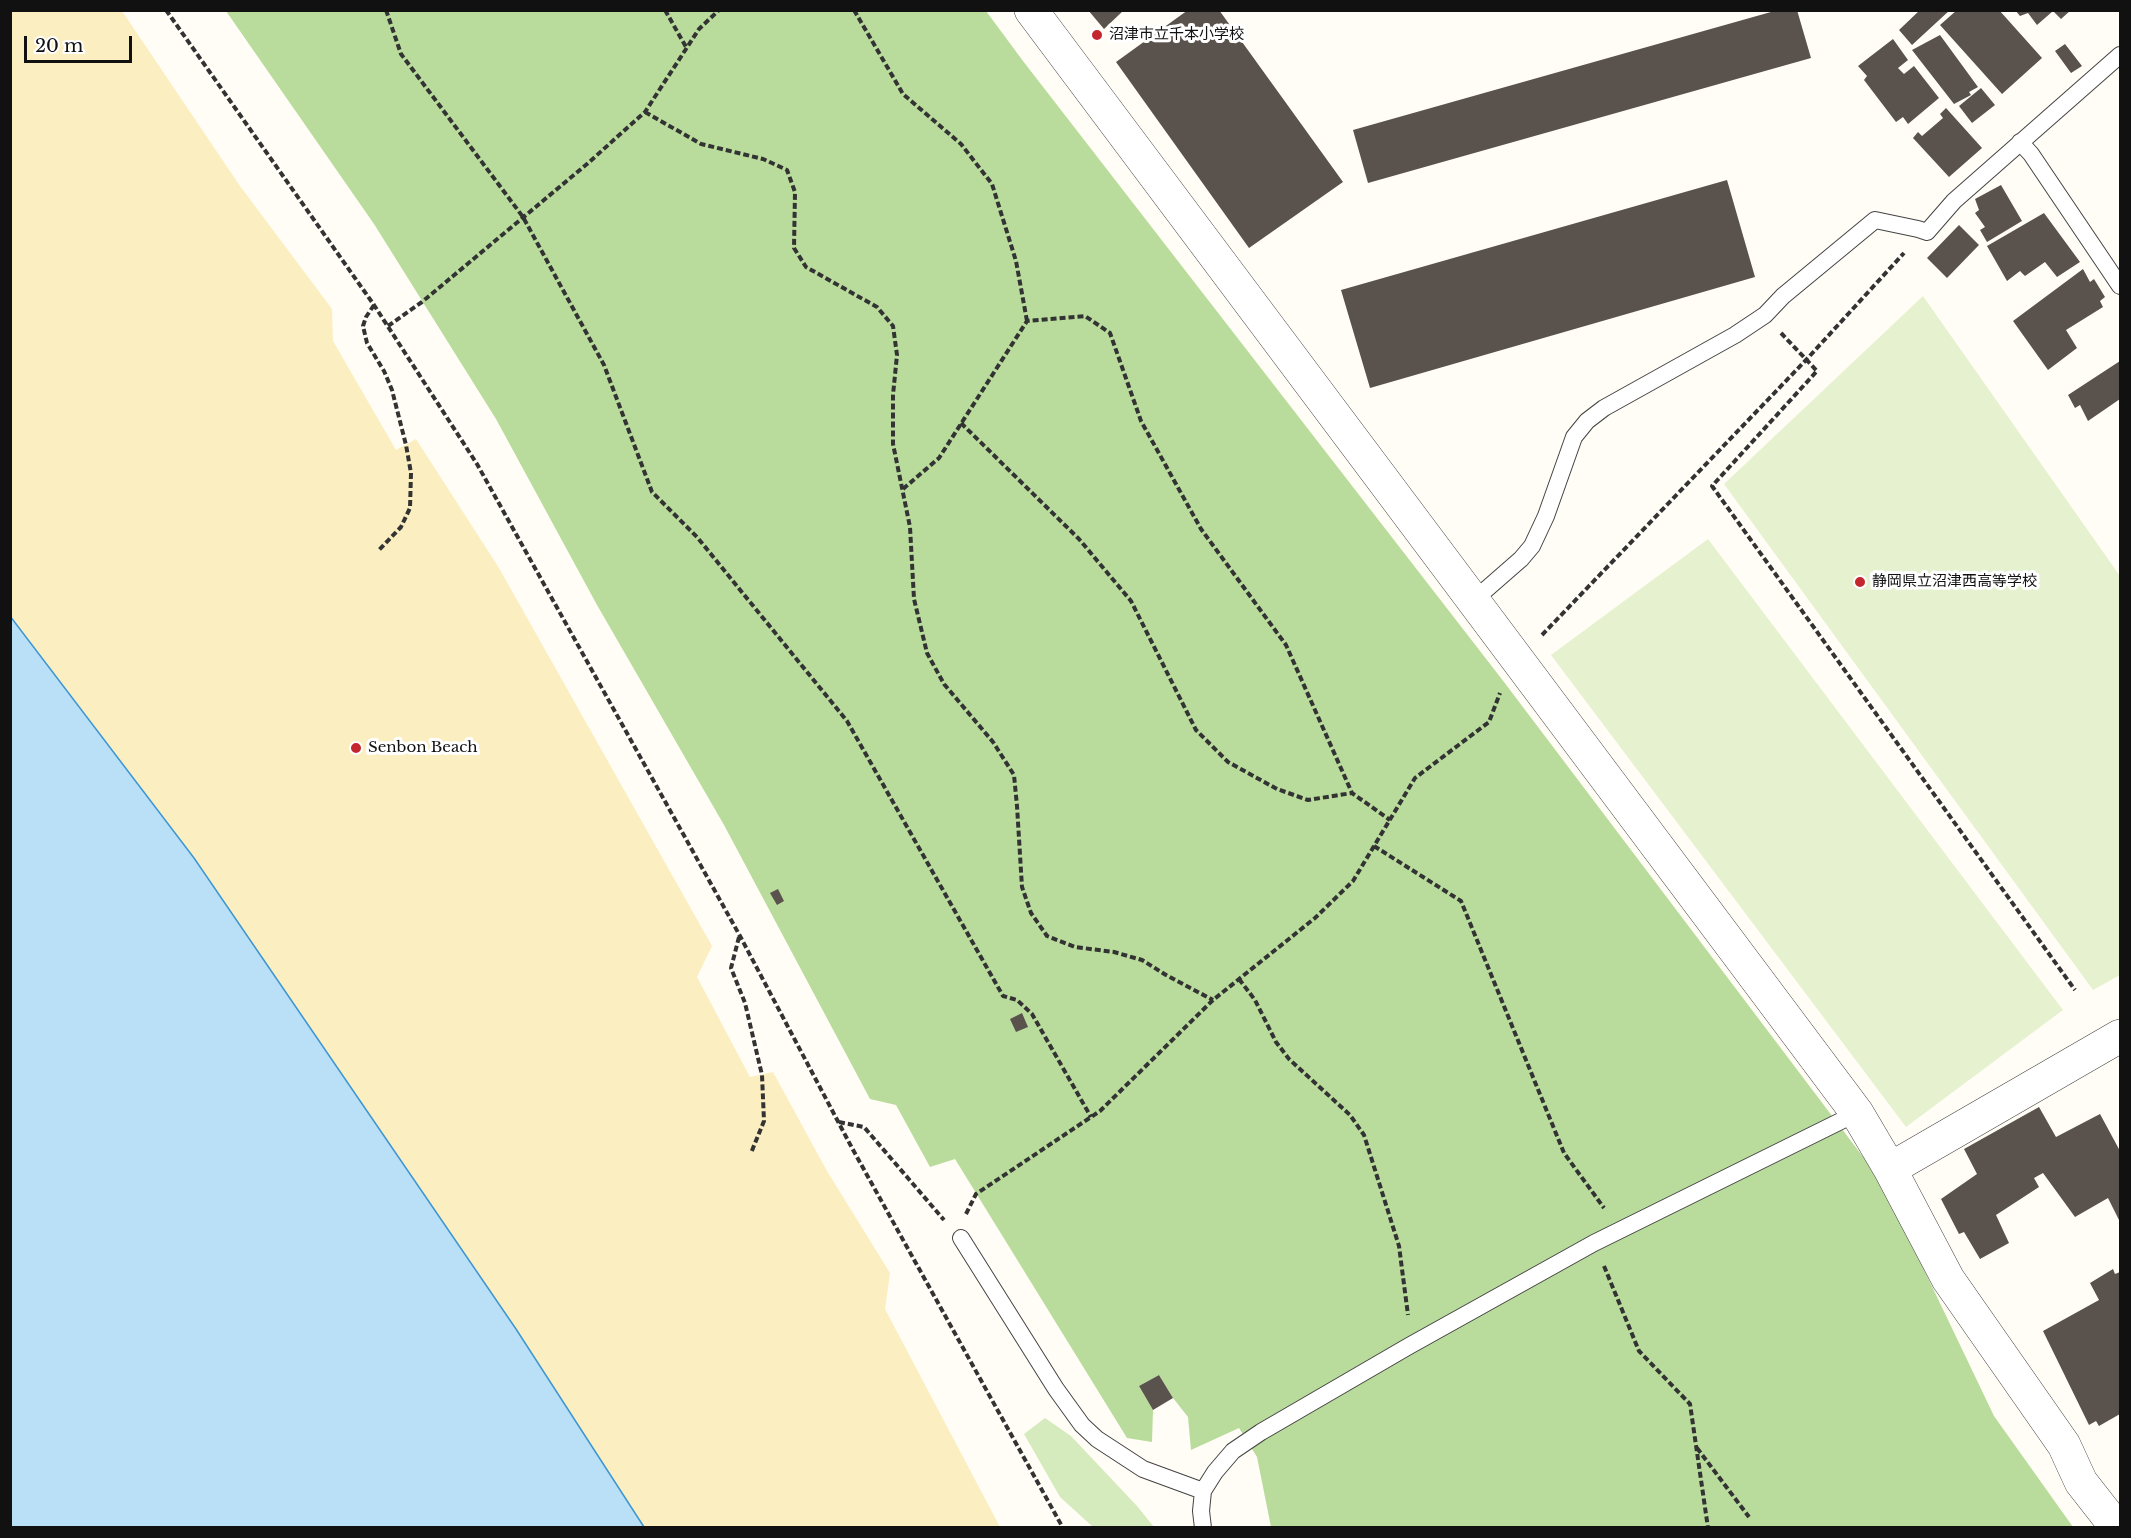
<!DOCTYPE html>
<html>
<head>
<meta charset="utf-8">
<style>
  body { margin:0 }
  #map { position:relative; width:2131px; height:1538px; overflow:hidden; background:#fffdf5; font-family:"Libre Baskerville",serif }
  canvas { display:block }
  .frame { position:absolute; inset:0; border:12px solid #111; pointer-events:none }
  .scale { position:absolute; left:24px; top:36px; width:108px; height:27px; box-sizing:border-box; border:3px solid #111; border-top:0; padding-left:8px; font-size:18px; line-height:21px; white-space:nowrap; color:#111; -webkit-text-stroke:4px #fff; paint-order:stroke }
</style>
</head>
<body>
<div id="map">
<canvas width="2131" height="1538"></canvas>
<div class="frame"></div>
<div class="scale">20 m</div>
</div>
<script>
const c = document.querySelector('canvas').getContext('2d');
c.lineJoin = 'round';
function paint(path, color) {
  c.fillStyle = color;
  c.fill(path, 'evenodd');
}
function toPath(rows) {
  const path = new Path2D();
  for (const r of rows) {
    path.moveTo(r[0], r[1]);
    for (let i = 2; i < r.length; i += 2) path.lineTo(r[i], r[i + 1]);
  }
  return path;
}
function stroke(path, color, width, dash) {
  c.strokeStyle = color;
  c.lineWidth = width;
  c.lineCap = dash ? 'butt' : 'round';
  c.setLineDash(dash || []);
  c.stroke(path);
}
function label(font, color, halo, rows, align = 'center') {
  c.font = font + ' "Libre Baskerville","Noto Sans JP",serif';
  c.lineWidth = 6;
  c.setLineDash([]);
  c.textBaseline = 'middle';
  c.strokeStyle = halo;
  c.fillStyle = color;
  for (const [text, x, y, turn = 0] of rows) {
    c.save();
    c.translate(x, y);
    c.rotate((+turn || 0) * Math.PI / 180);
    c.textAlign = isNaN(turn) ? turn : align;
    if (halo) c.strokeText(text, 0, 0);
    c.fillText(text, 0, 0);
    c.restore();
  }
}
paint(toPath([
  [1045,1418,1071,1436,1137,1506,1154,1527,1093,1527,1060,1497,1024,1434]
]), '#d5ebbd');
paint(toPath([
  [226,11,986,11,1023,61,1504,682,1882,1182,1994,1416,2073,1527,1271,1527,1257,1457,1239,1428,1191,1450,1188,1417,1173,1398,1159,1375,1139,1386,1153,1410,1152,1442,1127,1438,955,1159,930,1167,896,1105,870,1099,724,825,597,605,496,419,374,224]
]), '#b9dc9c');
paint(toPath([
  [11,11,122,11,240,186,332,309,333,341,396,450,416,439,499,568,712,946,697,977,750,1077,773,1072,827,1171,890,1273,885,1309,1000,1527,644,1527,516,1329,194,858,11,616]
]), '#fbeec1');
paint(toPath([
  [1923,296,2120,576,2120,975,2093,990,1724,484],
  [1708,539,2063,1010,1906,1127,1551,655]
]), '#e6f2cf');
const water = toPath([
  [10,616,194,858,516,1329,644,1527,11,1527,10,616]
]);
paint(water, '#b9e0f7');
stroke(water, '#3f96cf', 1.5);
paint(toPath([
  [1088,10,1124,10,1104,29],
  [1188,10,1219,10,1343,182,1249,248,1116,62],
  [1778,10,1797,10,1811,58,1368,183,1353,130],
  [1920,10,1950,10,1912,45,1899,30],
  [1957,10,1999,10,2042,58,2002,94,1940,25],
  [2015,10,2071,10,2061,19,2053,11,2037,25,2028,13,2020,16],
  [1940,35,1978,87,1969,92,1971,95,1954,104,1912,50],
  [1893,39,1908,60,1898,68,1904,74,1914,66,1939,98,1908,124,1903,117,1896,122,1864,80,1867,76,1858,66],
  [2065,44,2082,66,2071,73,2055,51],
  [1981,88,1995,105,1972,123,1959,106],
  [1946,108,1982,148,1949,177,1913,138,1918,132,1922,136,1943,118,1940,114],
  [1727,180,1755,277,1370,388,1341,290],
  [2001,185,2022,221,1987,242,1980,230,1985,227,1975,213,1979,210,1975,199],
  [2044,213,2080,262,2057,277,2045,262,2025,276,2020,271,2007,281,1987,246],
  [1959,225,1979,245,1947,278,1927,258],
  [2083,269,2090,282,2094,279,2105,297,2100,301,2103,307,2066,330,2077,348,2048,370,2013,321],
  [2120,361,2120,399,2088,421,2080,405,2075,408,2068,395],
  [778,889,784,901,777,905,770,893],
  [1022,1013,1028,1027,1016,1032,1010,1019],
  [2039,1107,2056,1137,2100,1114,2120,1151,2120,1222,2108,1198,2075,1217,2043,1173,2034,1178,2039,1187,1996,1215,2009,1243,1980,1259,1964,1232,1959,1234,1941,1199,1977,1174,1964,1149],
  [2113,1269,2115,1274,2120,1272,2120,1414,2099,1426,2096,1421,2089,1425,2043,1331,2099,1300,2090,1283],
  [1159,1375,1173,1398,1153,1410,1139,1386]
]), '#5a524d');
const service = toPath([
  [2020,142,2031,154,2120,286],
  [1474,600,1521,559,1532,546,1546,516,1574,437,1587,421,1604,408,1735,335,1765,315,1783,296,1875,220,1918,229,1927,232,1954,201,2120,55],
  [961,1238,1056,1389,1082,1425,1097,1439,1143,1469,1203,1491],
  [1203,1528,1201,1511,1203,1491,1215,1472,1233,1451,1261,1432,1409,1346,1594,1243,1857,1113]
]);
const minor = toPath([
  [1031,10,1857,1113,1890,1169,1948,1279,2064,1445,2081,1482,2117,1528],
  [1890,1169,2120,1036]
]);
stroke(service, '#444', 18);
stroke(minor, '#444', 34);
stroke(toPath([
  [166,10,374,305,477,464,740,936,852,1148,1063,1528],
  [386,10,401,54,523,217,604,365,652,492,697,537,847,721,1003,996,1017,1000,1032,1014,1091,1117],
  [665,10,686,47],
  [854,10,903,94,961,144,992,184,1016,261,1027,321],
  [645,112,701,144,763,159,787,170,795,192,794,248,806,267,877,307,893,326,897,355,893,395,893,444,910,527,914,599,927,653,944,684,993,742,1014,775,1017,806,1022,887,1031,913,1047,936,1075,947,1114,952,1142,960,1166,975,1213,1000],
  [374,305,366,317,363,326,367,343,384,371,392,390,406,445,411,473,410,508,401,527,378,551],
  [388,326,422,302,587,164,645,112,699,29,719,10],
  [1781,333,1817,371,1712,486,2075,990],
  [961,423,1079,539,1131,601,1196,730,1228,762,1277,789,1308,800,1352,793],
  [903,489,939,458,1027,321,1085,316,1110,333,1141,421,1201,529,1286,645,1352,793,1390,820],
  [1542,635,1806,360,1904,253],
  [1374,846,1461,901,1564,1153,1604,1208],
  [739,937,731,968,745,1003,762,1075,764,1121,751,1153],
  [1239,979,1255,1000,1276,1042,1289,1059,1350,1115,1364,1135,1399,1246,1408,1315],
  [839,1122,864,1127,944,1220],
  [966,1214,976,1194,1100,1111,1213,1000,1315,918,1353,881,1415,778,1489,722,1500,693],
  [1604,1266,1639,1351,1690,1404,1708,1528],
  [1697,1448,1749,1517]
]), '#333', 4, [6, 3]);
stroke(service, '#fff', 16);
stroke(minor, '#fff', 33);
for (const [x, y, r, color] of [
  [1097,35,6,"#c4262e"],
  [1860,582,6,"#c4262e"],
  [356,748,6,"#c4262e"]
]) {
  const dot = new Path2D();
  dot.arc(x, y, r, 0, 2 * Math.PI);
  c.fillStyle = color;
  c.fill(dot);
  stroke(dot, '#fff', 2);
}
label('15px', '#111', '#fff', [
  ["沼津市立千本小学校",1109,35],
  ["静岡県立沼津西高等学校",1872,582],
  ["Senbon Beach",368,748]
], 'left');
</script>
</body>
</html>
